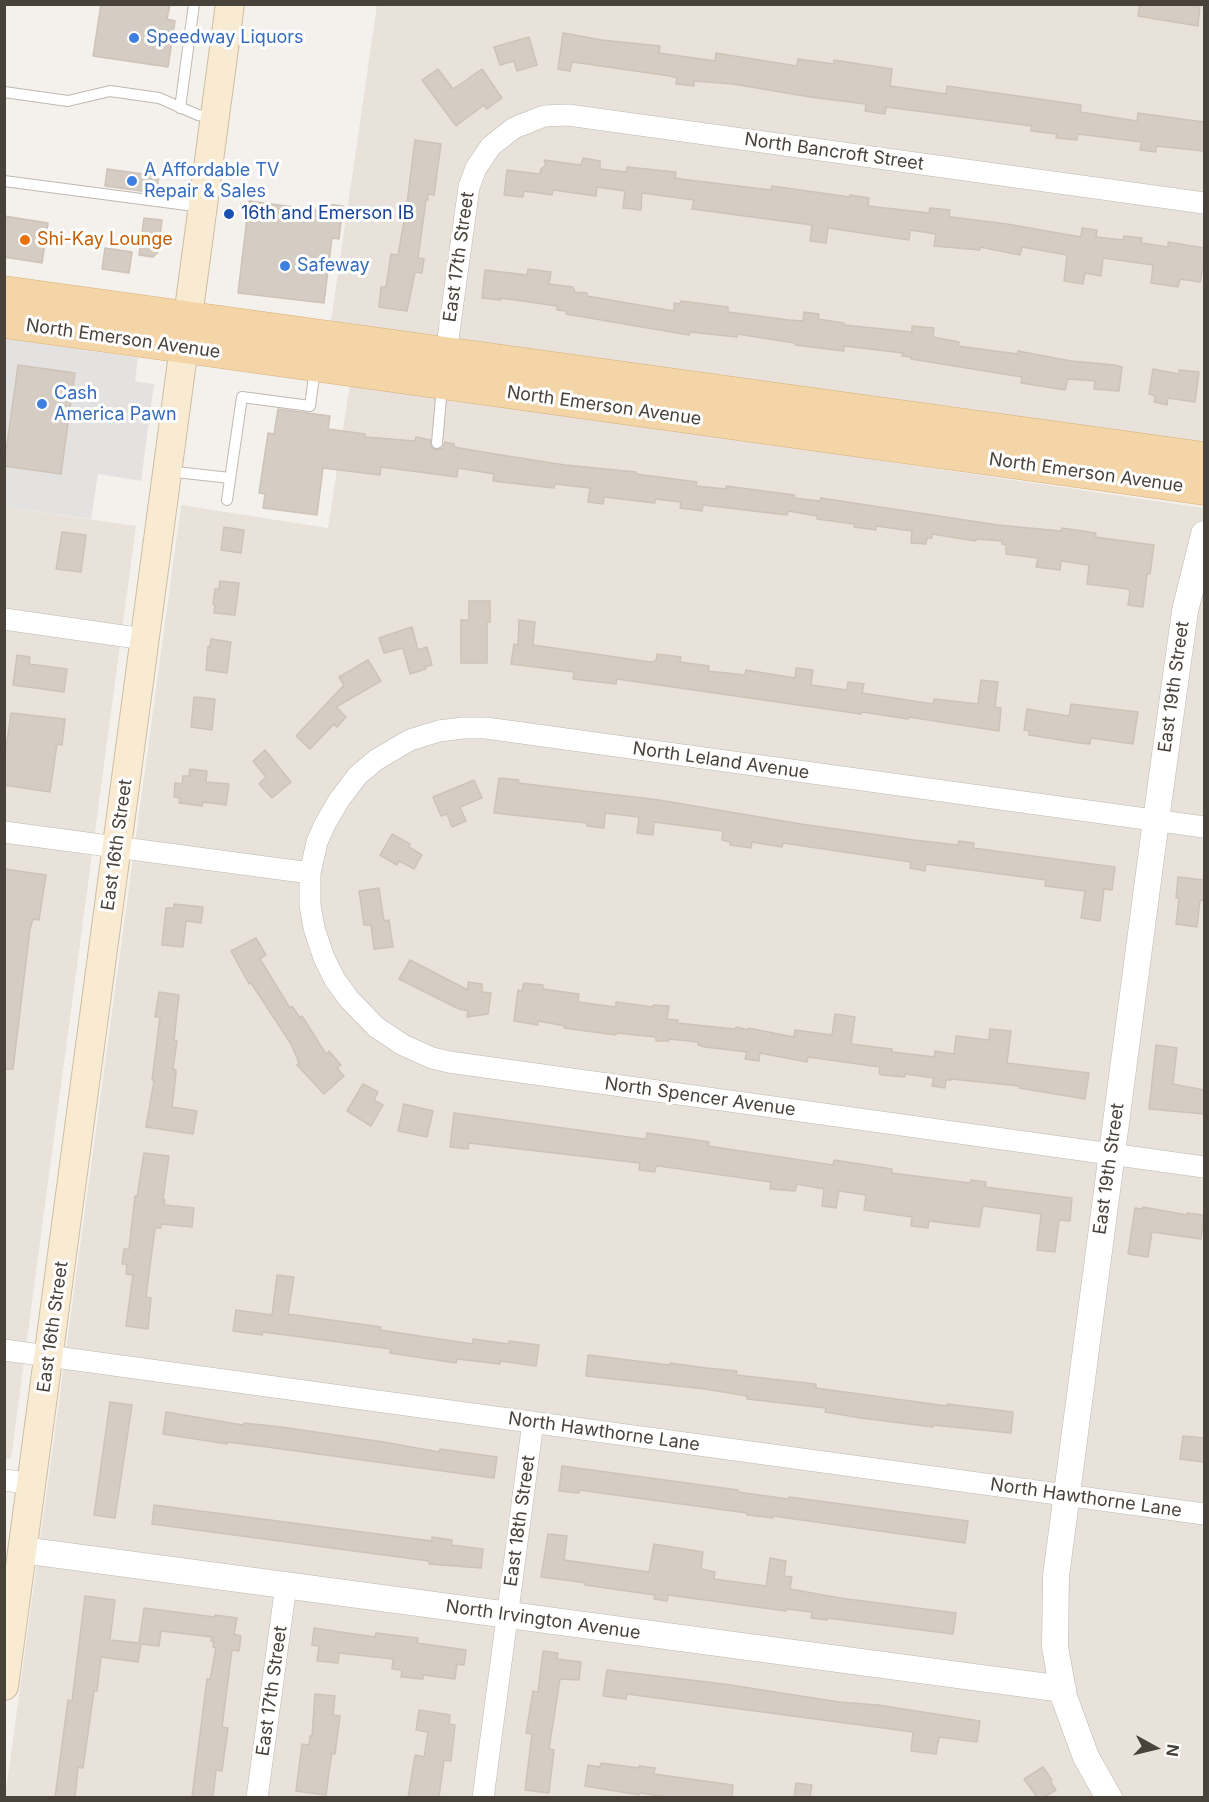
<!DOCTYPE html>
<html>
<head>
<meta charset="utf-8">
<style>
  body { margin:0 }
  #map { position:relative; width:1209px; height:1802px; overflow:hidden; background:#f4f1ed; font-family:Inter,sans-serif }
  canvas { display:block }
  .frame { position:absolute; inset:0; border:6px solid #48423b; pointer-events:none }
  .north { position:absolute; left:1125px; top:1718px; width:60px; height:60px; -webkit-text-stroke:4px #fff; paint-order:stroke; rotate:98deg; font-size:16px; font-weight:700; line-height:24px; text-align:center; color:#48423b }
  .north::after { content:''; display:block; margin:auto; width:21px; height:27px; background:#48423b; clip-path:polygon(50% 0,100% 100%,50% 72%,0 100%) }
</style>
</head>
<body>
<div id="map">
<canvas width="1209" height="1802"></canvas>
<div class="frame"></div>
<div class="north">N</div>
</div>
<script>
const c = document.querySelector('canvas').getContext('2d');
c.lineJoin = 'round';
function paint(path, color) {
  c.fillStyle = color;
  c.fill(path, 'evenodd');
}
function toPath(rows) {
  const path = new Path2D();
  for (const r of rows) {
    path.moveTo(r[0], r[1]);
    for (let i = 2; i < r.length; i += 2) path.lineTo(r[i], r[i + 1]);
  }
  return path;
}
function stroke(path, color, width, dash) {
  c.strokeStyle = color;
  c.lineWidth = width;
  c.lineCap = dash ? 'butt' : 'round';
  c.setLineDash(dash || []);
  c.stroke(path);
}
function label(font, color, halo, rows, align = 'center') {
  c.font = font + ' Inter,sans-serif';
  c.lineWidth = 6;
  c.setLineDash([]);
  c.textBaseline = 'middle';
  c.strokeStyle = halo;
  c.fillStyle = color;
  for (const [text, x, y, turn = 0] of rows) {
    c.save();
    c.translate(x, y);
    c.rotate((+turn || 0) * Math.PI / 180);
    c.textAlign = isNaN(turn) ? turn : align;
    if (halo) c.strokeText(text, 0, 0);
    c.fillText(text, 0, 0);
    c.restore();
  }
}
paint(toPath([
  [377,5,1204,5,1204,438,1198,444,330,328],
  [350,383,1204,508,1204,1797,5,1798,181,505,328,528],
  [5,507,136,526,11,1459,5,1459]
]), '#e8e2db');
paint(toPath([
  [5,338,138,358,135,381,154,384,141,481,98,474,91,519,5,507]
]), '#e4e2e0');
const building = toPath([
  [101,4,170,4,167,19,175,21,168,67,93,56,101,4],
  [1140,4,1200,4,1198,26,1138,16,1140,4],
  [563,33,602,40,660,46,659,53,715,61,716,53,797,66,798,59,834,64,834,60,892,69,890,86,946,94,947,86,1081,105,1080,112,1137,121,1138,113,1204,122,1204,151,1156,146,1156,152,1140,150,1142,142,1078,134,1077,140,1056,138,1057,134,1031,131,1032,126,886,107,885,114,865,111,866,104,810,97,733,84,694,81,694,86,676,84,677,78,670,76,580,63,572,62,570,71,558,69,563,33],
  [529,37,537,65,517,71,514,61,500,65,494,47,529,37],
  [438,69,453,89,482,69,502,98,487,109,484,105,456,126,422,80,438,69],
  [415,140,441,144,434,195,428,194,428,200,426,200,418,258,424,259,422,273,415,272,407,311,379,307,381,287,386,287,391,254,398,255,406,211,415,140],
  [583,158,600,161,600,169,626,172,627,167,676,172,675,178,681,179,771,190,772,186,850,197,850,195,869,198,868,206,929,213,930,208,950,210,949,217,951,217,1007,224,1081,237,1082,228,1097,230,1096,237,1123,240,1124,236,1142,238,1141,243,1168,247,1168,242,1204,248,1204,271,1202,271,1200,282,1180,279,1178,287,1151,283,1153,265,1103,258,1101,276,1085,273,1083,284,1064,281,1067,255,1022,247,1020,255,980,247,980,250,934,246,936,234,910,230,909,240,828,228,826,243,810,241,812,225,692,209,694,200,642,193,641,210,623,208,625,191,597,187,596,196,553,190,552,195,524,191,523,197,504,195,507,170,540,174,541,169,546,165,544,160,581,165,583,158],
  [107,169,159,176,156,193,105,186,107,169],
  [249,201,324,211,325,204,343,206,339,239,332,238,324,303,238,293,249,201],
  [4,216,48,223,42,263,4,257,4,216],
  [144,218,162,220,158,252,153,257,139,255,144,218],
  [105,248,132,252,129,273,102,269,105,248],
  [528,269,551,272,549,284,573,287,575,292,587,293,587,296,674,311,674,303,680,304,681,301,728,307,728,312,789,320,803,321,804,312,819,314,818,319,844,323,844,325,912,332,912,326,934,328,933,337,959,342,958,346,1018,354,1018,351,1071,361,1115,365,1122,367,1119,391,1094,389,1095,381,1068,379,1065,390,1021,383,1022,377,911,359,911,357,902,356,903,353,844,346,844,351,795,345,795,343,737,334,737,337,690,332,689,335,566,314,566,311,557,310,557,306,501,298,501,300,482,298,485,270,527,275,528,269],
  [18,365,75,373,61,474,4,466,18,365],
  [1153,369,1179,374,1179,370,1199,372,1195,402,1168,398,1167,405,1154,402,1155,396,1149,394,1153,369],
  [278,409,330,416,328,429,365,434,365,437,415,441,416,437,430,440,431,447,436,450,443,448,445,442,454,444,454,447,495,454,565,465,636,472,636,474,697,482,696,486,726,489,726,486,794,495,794,498,820,501,821,498,998,525,1061,531,1062,528,1096,533,1095,537,1154,545,1150,574,1147,574,1143,607,1128,605,1130,591,1128,589,1087,584,1089,565,1061,561,1060,570,1036,567,1038,558,1006,554,1006,545,1002,544,1002,541,976,539,976,541,932,534,932,538,927,538,926,544,911,543,912,531,876,526,876,530,854,527,854,524,817,519,817,516,788,511,787,515,703,505,702,511,680,508,681,502,655,499,655,503,604,497,603,504,588,502,590,488,555,484,554,488,493,481,494,474,458,468,457,477,381,467,380,475,323,468,317,515,263,508,265,494,259,493,268,433,274,434,278,409],
  [224,527,244,530,241,553,221,550,224,527],
  [62,532,86,535,81,572,56,569,62,532],
  [220,581,239,583,235,615,214,613,215,605,213,604,215,589,219,589,220,581],
  [469,601,490,601,490,622,487,622,487,663,461,663,461,620,469,620,469,601],
  [519,620,535,622,533,645,650,662,656,661,657,654,681,657,680,662,709,666,708,671,745,675,746,670,795,678,796,668,813,670,811,685,847,690,848,682,864,684,862,693,933,704,934,699,978,704,981,680,998,682,995,707,1001,708,999,731,909,717,908,719,862,712,861,714,617,679,616,684,573,679,574,672,511,664,514,644,518,645,519,620],
  [412,627,418,650,427,647,432,665,425,667,426,669,410,674,403,648,384,653,379,638,412,627],
  [211,639,231,642,227,673,206,670,208,646,210,647,211,639],
  [17,655,30,657,29,664,67,669,64,692,13,685,17,655],
  [368,660,381,681,336,707,346,717,337,727,334,724,310,749,296,736,344,685,339,677,368,660],
  [194,697,215,699,212,730,191,727,194,697],
  [1071,704,1138,712,1133,744,1091,738,1090,744,1079,743,1029,735,1029,731,1024,730,1027,709,1069,716,1071,704],
  [11,713,65,719,62,745,57,744,50,792,4,785,4,762,11,713],
  [265,750,291,782,272,798,259,784,266,777,253,761,265,750],
  [190,769,207,771,206,782,229,784,226,805,203,802,202,806,179,803,180,798,174,797,175,783,182,784,183,776,189,776,190,769],
  [499,778,519,780,518,783,659,800,801,824,914,840,958,845,959,841,974,843,973,848,1115,867,1112,890,1104,889,1100,921,1081,918,1085,891,1045,886,1046,880,926,864,925,871,910,868,911,862,783,843,782,847,752,842,751,848,730,845,730,842,722,840,723,831,654,822,653,835,637,833,639,817,605,813,604,828,587,826,587,823,494,813,499,778],
  [474,780,482,798,460,807,466,821,452,827,447,814,441,816,433,797,474,780],
  [392,834,410,844,409,847,422,855,414,869,399,861,397,865,380,855,392,834],
  [4,869,46,875,39,920,33,919,30,929,13,1069,4,1069,4,869],
  [1178,877,1204,880,1204,901,1200,900,1197,927,1176,924,1179,898,1176,898,1178,877],
  [379,888,384,921,389,920,393,947,374,949,371,925,364,925,359,891,379,888],
  [174,904,203,907,201,923,186,921,183,947,162,945,166,908,174,908,174,904],
  [256,938,266,955,260,959,290,1008,292,1006,300,1018,302,1016,326,1054,329,1051,341,1065,337,1068,344,1076,324,1094,297,1065,299,1063,291,1044,251,983,249,984,231,951,256,938],
  [410,960,468,990,468,982,482,984,482,992,491,993,488,1014,467,1017,468,1011,459,1009,399,979,410,960],
  [524,983,543,985,543,989,579,994,578,1002,616,1007,616,1002,653,1007,653,1005,669,1006,667,1019,678,1020,677,1023,735,1029,736,1027,748,1030,748,1028,794,1037,795,1030,832,1035,835,1014,855,1017,851,1044,892,1049,892,1052,919,1055,934,1057,935,1051,954,1054,956,1036,989,1040,990,1029,1011,1031,1007,1063,1089,1073,1085,1099,1019,1088,1019,1086,951,1079,951,1080,946,1080,945,1088,932,1086,934,1078,905,1074,905,1077,881,1075,879,1073,880,1067,808,1057,807,1062,760,1053,759,1061,745,1059,747,1052,705,1047,698,1045,698,1042,669,1039,669,1041,656,1041,656,1037,616,1033,616,1035,564,1028,565,1026,538,1021,538,1025,514,1021,518,990,522,991,524,983],
  [159,992,179,995,174,1040,177,1041,173,1069,176,1070,176,1074,172,1107,197,1111,193,1134,146,1127,154,1081,152,1080,160,1017,155,1017,159,992],
  [1156,1045,1177,1048,1173,1084,1204,1090,1204,1114,1149,1109,1156,1045],
  [363,1084,378,1092,374,1100,383,1105,371,1126,347,1111,363,1084],
  [404,1104,433,1111,427,1137,398,1131,404,1104],
  [454,1113,636,1138,646,1139,647,1133,683,1138,709,1142,708,1146,800,1160,833,1165,834,1160,892,1169,892,1173,970,1183,971,1180,986,1182,985,1187,1072,1198,1070,1221,1059,1220,1055,1252,1037,1250,1041,1214,983,1206,979,1227,929,1221,928,1228,911,1226,912,1217,864,1210,866,1195,839,1191,836,1208,822,1206,824,1189,797,1184,795,1191,770,1189,771,1182,659,1166,656,1166,655,1172,639,1170,640,1163,623,1161,469,1143,468,1149,450,1147,454,1113],
  [144,1153,169,1156,163,1199,165,1200,164,1205,194,1208,192,1227,161,1224,161,1228,155,1228,146,1297,151,1298,148,1329,126,1326,133,1275,126,1274,127,1264,122,1264,124,1249,129,1249,135,1196,137,1197,144,1153],
  [1143,1207,1187,1215,1187,1213,1204,1215,1201,1239,1152,1232,1148,1257,1128,1254,1135,1208,1142,1209,1143,1207],
  [277,1275,294,1277,288,1314,381,1327,380,1330,473,1344,473,1339,509,1344,509,1341,539,1345,536,1366,500,1361,500,1364,457,1359,456,1363,390,1353,391,1349,263,1332,262,1335,233,1331,236,1310,272,1315,277,1275],
  [588,1355,670,1365,670,1363,707,1368,737,1371,736,1375,816,1384,816,1388,947,1406,947,1404,1013,1412,1011,1433,933,1425,933,1427,861,1418,825,1412,826,1408,747,1399,747,1396,705,1389,586,1376,588,1355],
  [110,1402,132,1405,115,1518,94,1515,110,1402],
  [166,1412,243,1425,244,1423,281,1427,384,1442,439,1452,440,1449,497,1457,494,1478,267,1447,227,1442,227,1444,163,1434,166,1412],
  [1183,1436,1204,1438,1204,1462,1180,1459,1183,1436],
  [562,1466,738,1490,738,1492,788,1499,789,1497,968,1521,965,1543,773,1516,773,1518,747,1515,747,1513,579,1490,579,1493,559,1491,562,1466],
  [154,1505,432,1541,432,1537,452,1540,451,1545,483,1549,481,1568,429,1564,429,1561,152,1524,154,1505],
  [548,1534,567,1536,564,1560,649,1572,654,1544,703,1552,701,1569,715,1572,714,1579,766,1586,770,1558,786,1561,784,1576,792,1577,790,1589,840,1598,956,1613,953,1634,827,1618,827,1620,811,1618,812,1612,787,1609,786,1611,668,1595,667,1601,654,1599,655,1595,585,1585,585,1583,580,1582,541,1577,548,1534],
  [85,1596,115,1600,110,1640,139,1643,144,1608,215,1617,215,1615,237,1618,234,1634,241,1636,239,1651,232,1650,222,1727,228,1728,222,1771,216,1770,213,1797,192,1797,207,1679,210,1680,216,1648,213,1647,214,1642,211,1641,212,1637,161,1631,159,1646,141,1644,138,1662,101,1657,97,1691,94,1691,83,1768,78,1767,75,1797,55,1797,68,1700,72,1701,85,1596],
  [314,1628,375,1637,376,1633,418,1638,417,1643,466,1650,464,1665,457,1664,455,1679,423,1675,423,1679,401,1677,402,1670,392,1669,393,1659,339,1653,338,1663,317,1661,319,1646,312,1645,314,1628],
  [543,1651,558,1653,557,1659,581,1662,579,1680,560,1679,549,1749,554,1750,549,1793,525,1790,532,1734,526,1733,533,1691,538,1692,543,1651],
  [607,1670,724,1684,839,1702,878,1705,980,1721,977,1742,939,1737,936,1754,911,1751,913,1732,627,1694,626,1699,603,1696,607,1670],
  [315,1694,335,1696,333,1715,340,1716,335,1754,332,1753,331,1758,326,1795,296,1791,302,1744,309,1745,310,1736,312,1736,315,1694],
  [419,1710,450,1715,449,1724,455,1725,451,1761,444,1760,439,1797,408,1797,415,1755,424,1757,428,1732,416,1730,419,1710],
  [601,1763,639,1768,639,1766,655,1768,654,1774,733,1785,732,1797,667,1797,640,1793,639,1795,585,1786,588,1765,600,1767,601,1763],
  [1043,1767,1052,1780,1050,1781,1056,1790,1044,1797,1037,1797,1024,1779,1043,1767],
  [796,1783,812,1785,810,1797,794,1797,796,1783]
]);
paint(building, '#d5ccc3');
stroke(building, '#cfc3b7', 1.5);
const service = toPath([
  [4,92,68,101,110,91,159,98,198,115,214,117],
  [180,108,194,4],
  [4,181,202,207],
  [437,443,442,387],
  [167,471,230,478],
  [227,500,242,397,310,406,315,369]
]);
const minor = toPath([
  [446,353,469,187,476,168,491,146,514,128,544,116,568,115,1204,203],
  [4,619,144,639],
  [1204,827,486,728,463,728,439,731,410,740,376,760,358,775,339,800,325,824,317,842,310,873,310,905,314,928,324,958,335,980,349,999,376,1027,403,1045,432,1058,449,1062,1204,1167],
  [4,832,310,873],
  [4,1350,1204,1514],
  [4,1480,32,1484],
  [257,1798,286,1585],
  [483,1798,533,1422]
]);
const tertiary = toPath([
  [22,1550,1063,1689],
  [1109,1798,1086,1757,1064,1697,1055,1647,1056,1576,1156,820,1185,611,1204,534]
]);
const secondary = toPath([
  [4,1686,230,4]
]);
const primary = toPath([
  [4,292,1204,458],
  [4,322,1204,489]
]);
stroke(service, '#bfb8b0', 12);
stroke(minor, '#bfb8b0', 22);
stroke(tertiary, '#bfb8b0', 27);
stroke(secondary, '#cebea2', 30);
stroke(primary, '#d7b079', 33);
stroke(service, '#fff', 10);
stroke(minor, '#fff', 21);
stroke(tertiary, '#fff', 26);
stroke(secondary, '#f9ebd2', 28);
stroke(primary, '#f3d5a7', 32);
for (const [x, y, r, color] of [
  [134,38,6,"#3f7fe0"],
  [132,181,6,"#3f7fe0"],
  [229,214,6,"#1a4fb4"],
  [25,240,6,"#e8710a"],
  [285,266,6,"#3f7fe0"],
  [42,404,6,"#3f7fe0"]
]) {
  const dot = new Path2D();
  dot.arc(x, y, r, 0, 2 * Math.PI);
  c.fillStyle = color;
  c.fill(dot);
  stroke(dot, '#fff', 2);
}
label('18px', '#366cbe', '#fff', [
  ["Speedway Liquors",146,38],
  ["A Affordable TV",144,171],
  ["Repair & Sales",144,192],
  ["Safeway",297,266],
  ["Cash",54,394],
  ["America Pawn",54,415]
], 'left');
label('18px', '#48423b', '#fff', [
  ["North Bancroft Street",834,152,8],
  ["East 17th Street",459,257,-82],
  ["North Emerson Avenue",123,339,8],
  ["North Emerson Avenue",604,406,8],
  ["North Emerson Avenue",1086,473,8],
  ["East 19th Street",1174,687,-82],
  ["North Leland Avenue",721,761,8],
  ["East 16th Street",117,845,-82],
  ["North Spencer Avenue",700,1097,8],
  ["East 19th Street",1109,1169,-82],
  ["East 16th Street",53,1327,-82],
  ["North Hawthorne Lane",604,1432,8],
  ["North Hawthorne Lane",1086,1498,8],
  ["East 18th Street",520,1521,-82],
  ["North Irvington Avenue",543,1620,8],
  ["East 17th Street",272,1691,-82]
]);
label('18px', '#164399', '#fff', [
  ["16th and Emerson IB",241,214]
], 'left');
label('18px', '#c56008', '#fff', [
  ["Shi-Kay Lounge",37,240]
], 'left');
</script>
</body>
</html>
